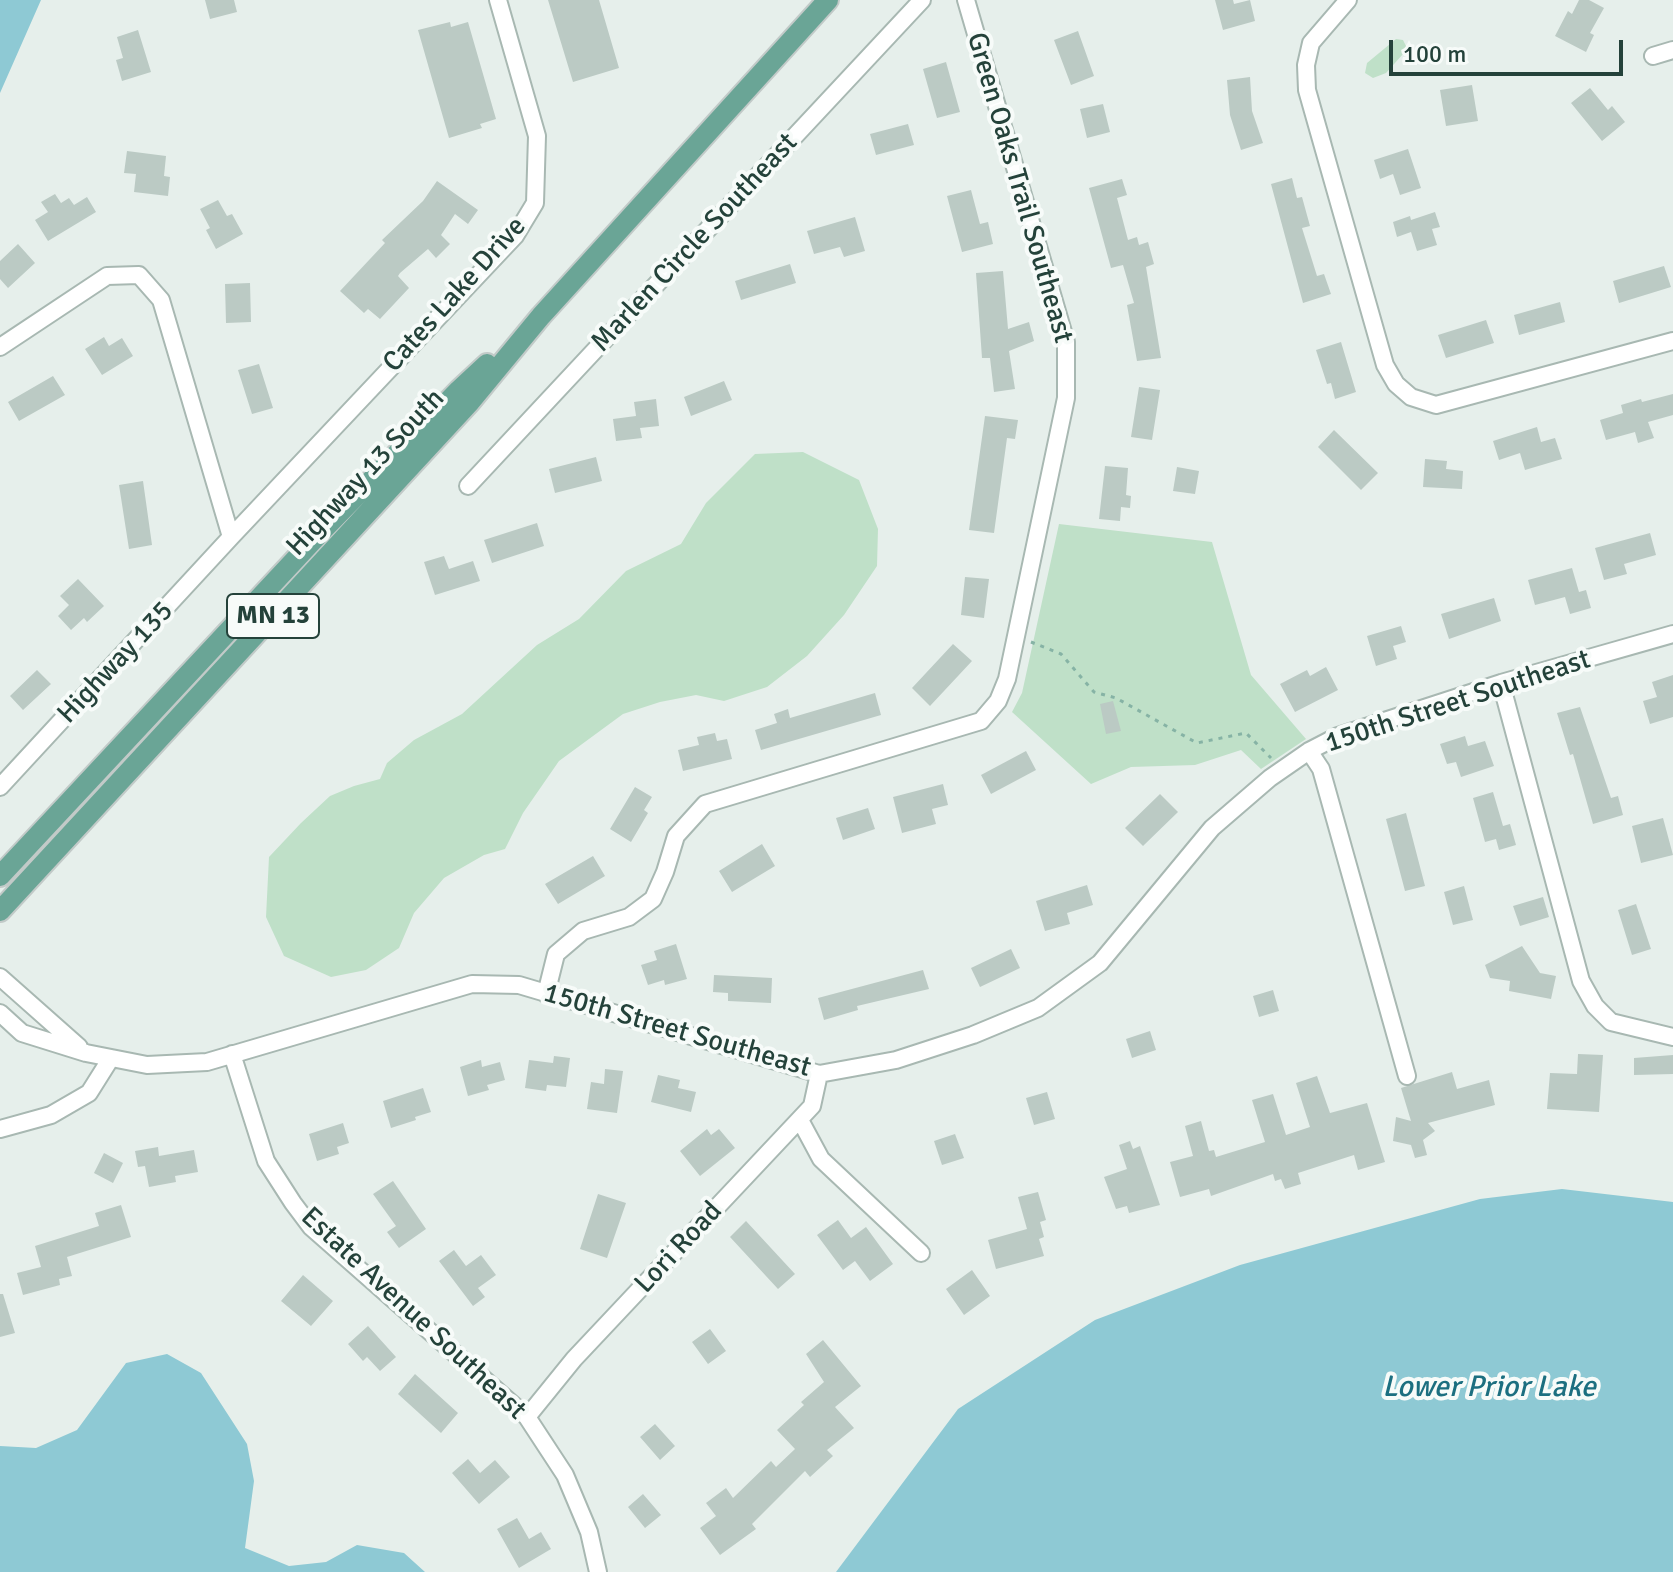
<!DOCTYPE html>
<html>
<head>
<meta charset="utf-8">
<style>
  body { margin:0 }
  #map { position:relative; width:1673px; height:1572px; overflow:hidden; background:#e6efeb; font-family:Signika,sans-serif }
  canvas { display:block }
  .scale { position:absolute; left:1389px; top:40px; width:234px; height:36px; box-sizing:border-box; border:4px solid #24423a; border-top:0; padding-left:10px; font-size:24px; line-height:28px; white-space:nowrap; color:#24423a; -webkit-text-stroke:6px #f7fbf9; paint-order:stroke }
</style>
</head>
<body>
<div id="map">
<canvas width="1673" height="1572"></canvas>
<div class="scale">100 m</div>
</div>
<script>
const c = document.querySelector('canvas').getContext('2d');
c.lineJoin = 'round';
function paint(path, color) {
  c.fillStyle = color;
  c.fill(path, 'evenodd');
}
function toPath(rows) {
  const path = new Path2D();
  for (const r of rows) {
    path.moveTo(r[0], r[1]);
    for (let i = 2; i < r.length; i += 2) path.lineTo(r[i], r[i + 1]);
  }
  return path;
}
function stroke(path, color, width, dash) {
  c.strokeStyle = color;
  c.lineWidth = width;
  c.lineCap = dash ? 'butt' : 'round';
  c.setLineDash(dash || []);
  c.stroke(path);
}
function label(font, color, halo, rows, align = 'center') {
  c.font = font + ' Signika,sans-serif';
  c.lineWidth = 8;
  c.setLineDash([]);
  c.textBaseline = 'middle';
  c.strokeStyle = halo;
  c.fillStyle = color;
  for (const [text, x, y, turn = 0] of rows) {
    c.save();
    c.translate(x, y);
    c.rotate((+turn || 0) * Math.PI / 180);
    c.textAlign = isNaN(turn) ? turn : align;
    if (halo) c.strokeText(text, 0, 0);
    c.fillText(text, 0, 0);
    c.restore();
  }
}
paint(toPath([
  [1396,39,1403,40,1406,46,1403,54,1386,73,1373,78,1365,73,1367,63],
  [803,452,859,480,878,529,877,566,844,615,807,656,767,687,724,701,696,695,660,702,623,714,559,761,523,813,505,849,484,855,444,878,414,913,399,948,366,970,331,977,284,956,266,917,269,857,301,823,330,796,354,786,380,779,387,763,414,740,462,714,537,645,579,619,626,571,681,544,706,503,755,454],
  [1059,524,1212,542,1251,675,1306,739,1261,769,1241,750,1195,765,1131,767,1091,784,1012,712,1022,693]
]), '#bfe0c8');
paint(toPath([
  [0,0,41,0,0,93],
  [1562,1189,1673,1202,1673,1572,836,1572,958,1409,1095,1320,1240,1265,1480,1199],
  [167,1354,201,1373,247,1444,254,1481,245,1548,289,1566,326,1562,357,1545,404,1553,425,1572,0,1572,0,1446,36,1448,77,1430,126,1363]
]), '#8ec9d4');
paint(toPath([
  [205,0,234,0,237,12,210,19],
  [548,0,599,0,619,68,573,82],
  [1215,0,1233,0,1234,4,1250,0,1255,21,1223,30],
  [1579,0,1589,0,1604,8,1590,33,1594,35,1586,52,1555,36,1568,11,1572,14],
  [450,22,451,27,468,22,496,119,480,124,482,128,449,138,418,30],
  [138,30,151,72,122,81,116,60,123,58,117,37],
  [1078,31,1094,76,1071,85,1054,40],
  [946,62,960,112,937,118,923,69],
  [1250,77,1252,111,1263,143,1241,150,1230,115,1227,80],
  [1472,85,1478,121,1446,126,1440,90],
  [1590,88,1608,110,1612,106,1625,122,1602,141,1571,103],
  [1103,104,1110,132,1087,138,1080,109],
  [908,124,914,145,876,155,870,134],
  [1408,149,1421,188,1400,195,1393,174,1380,179,1374,160],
  [127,151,166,156,164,176,170,177,168,196,134,192,136,174,124,173],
  [1292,178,1297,198,1302,197,1310,226,1302,228,1317,276,1324,274,1331,294,1303,303,1271,184],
  [1122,179,1127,195,1117,198,1128,240,1137,237,1139,245,1148,242,1154,264,1146,267,1161,358,1137,361,1127,305,1134,303,1123,265,1111,268,1089,188],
  [437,181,478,210,468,224,455,214,441,235,450,244,436,258,428,249,400,273,398,276,409,288,380,319,368,309,364,313,340,291,385,243,382,240,423,201],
  [971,190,980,224,988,222,993,244,962,252,947,196],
  [55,194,61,203,69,198,74,205,87,197,96,212,48,241,35,220,48,212,41,202],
  [218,200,227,216,232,214,243,234,216,249,206,230,210,228,200,209],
  [1435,212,1440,227,1432,229,1437,245,1417,251,1411,232,1397,237,1393,222,1410,216,1411,220],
  [855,217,865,251,844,257,840,247,814,254,807,231],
  [18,244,35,263,8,288,0,279,0,261],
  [790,264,796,283,741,300,735,281],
  [1664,266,1671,287,1619,303,1613,281],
  [1003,271,1008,329,1029,322,1034,341,1009,351,1015,389,994,392,990,358,982,358,976,273],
  [250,283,251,322,226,323,225,284],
  [1560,302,1565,322,1519,335,1514,315],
  [1486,320,1494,343,1446,358,1438,335],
  [104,337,109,346,122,338,133,356,102,375,85,349],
  [1341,342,1356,392,1335,399,1331,383,1327,384,1316,350],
  [259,364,273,408,252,414,238,370],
  [53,376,65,395,19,421,8,402],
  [724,381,732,400,691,416,684,397],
  [1139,387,1160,390,1152,440,1131,437],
  [1673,394,1673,415,1648,422,1654,438,1638,443,1635,432,1606,440,1600,420,1623,413,1621,405,1641,399,1642,402],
  [656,399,659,426,640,428,642,438,616,441,613,419,636,416,634,402],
  [985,416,1018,420,1015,439,1007,438,994,533,969,530],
  [1537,427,1541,442,1555,438,1562,459,1525,470,1520,453,1499,460,1493,441],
  [1334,430,1378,473,1361,490,1318,447],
  [596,457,602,481,555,493,549,469],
  [1425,459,1447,461,1446,469,1463,471,1462,489,1423,487],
  [1105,466,1128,468,1126,495,1131,496,1130,508,1121,507,1120,521,1099,519],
  [1177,467,1199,471,1195,494,1173,491],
  [143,481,152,545,129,549,119,485],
  [537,523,544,546,492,563,484,540],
  [1650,533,1656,555,1624,564,1627,574,1604,580,1595,548],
  [444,556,449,569,473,561,480,581,435,595,424,562],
  [1572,568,1579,592,1586,590,1591,608,1570,614,1565,597,1535,605,1528,580],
  [965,577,989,579,984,618,961,615],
  [78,579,104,606,87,622,84,618,71,630,58,616,69,605,60,596],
  [1494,598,1501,621,1449,639,1441,614],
  [1401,626,1406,642,1393,646,1397,659,1376,666,1367,636],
  [953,644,972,661,930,706,912,688],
  [1326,667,1338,690,1295,712,1280,684,1307,670,1310,676],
  [37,670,51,684,23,710,10,696],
  [1673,675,1673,717,1650,724,1643,701,1657,697,1652,682],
  [875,693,881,715,761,750,755,730,777,723,774,714,788,709,790,718],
  [1113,701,1121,731,1106,734,1100,704],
  [1580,707,1611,798,1618,796,1623,815,1593,824,1573,754,1570,755,1557,713],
  [715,733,717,741,727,739,732,759,683,771,678,750,699,745,697,737],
  [1465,736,1468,746,1485,741,1494,766,1461,777,1456,762,1447,764,1440,744],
  [1026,751,1036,770,991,794,981,775],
  [943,784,948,805,932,809,936,824,902,833,893,797],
  [635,787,652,797,644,810,648,813,631,842,610,829],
  [1493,792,1503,826,1510,824,1516,845,1499,850,1496,839,1485,842,1473,798],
  [1160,794,1178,812,1143,846,1125,828],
  [868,808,875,829,843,840,836,818],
  [1406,813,1425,886,1405,891,1386,819],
  [1663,818,1673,855,1641,863,1632,826],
  [762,844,775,866,732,892,719,871],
  [593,856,605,876,558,904,545,884],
  [1087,885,1093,905,1067,913,1070,924,1045,931,1036,901],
  [1464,886,1473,920,1453,925,1444,892],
  [1543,897,1549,917,1520,926,1513,906],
  [1636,904,1651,949,1632,955,1618,910],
  [676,944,687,979,665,985,664,980,648,985,641,965,657,960,654,951],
  [1522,946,1540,973,1556,976,1551,999,1509,991,1510,981,1490,978,1485,965],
  [1011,949,1020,968,980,987,971,968],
  [923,970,929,989,857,1006,858,1010,824,1020,818,998],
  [714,975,772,978,771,1003,728,1001,728,993,713,992],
  [1273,990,1279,1011,1259,1017,1253,996],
  [1150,1031,1156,1050,1132,1058,1126,1039],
  [1578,1054,1603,1055,1599,1112,1547,1109,1550,1073,1577,1074],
  [1673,1055,1673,1074,1634,1075,1634,1058],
  [554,1056,570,1058,566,1087,547,1085,546,1091,525,1088,529,1060,553,1063],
  [481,1060,482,1067,500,1062,505,1080,487,1085,489,1090,468,1096,460,1067],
  [605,1069,623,1071,617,1113,587,1109,591,1082,604,1084],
  [1452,1072,1457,1089,1489,1080,1495,1105,1428,1123,1435,1131,1423,1140,1427,1155,1415,1158,1411,1145,1393,1141,1396,1117,1411,1121,1401,1088],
  [658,1075,680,1080,678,1088,696,1092,691,1112,651,1102],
  [1317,1076,1330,1113,1367,1103,1385,1162,1358,1170,1354,1155,1298,1173,1301,1184,1285,1189,1281,1179,1275,1181,1273,1174,1211,1196,1209,1189,1180,1197,1170,1162,1193,1156,1185,1126,1201,1121,1209,1151,1214,1150,1216,1157,1265,1142,1252,1100,1273,1094,1286,1135,1310,1127,1296,1083],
  [423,1088,431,1112,415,1117,416,1120,391,1128,383,1101],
  [1047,1092,1055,1119,1034,1125,1026,1098],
  [343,1123,349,1143,337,1147,339,1154,317,1161,309,1134],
  [707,1129,711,1135,719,1129,735,1148,700,1176,680,1151],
  [955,1134,964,1158,942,1165,934,1141],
  [1130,1141,1133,1149,1140,1146,1160,1205,1129,1213,1127,1206,1116,1209,1104,1177,1127,1169,1119,1145],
  [158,1147,159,1156,194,1150,198,1172,175,1176,176,1182,149,1187,145,1166,138,1167,135,1151],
  [104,1153,123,1163,113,1183,94,1173],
  [393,1181,426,1229,399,1248,387,1232,396,1226,373,1194],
  [1038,1192,1046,1220,1040,1222,1044,1237,1039,1239,1044,1256,996,1269,988,1240,1027,1229,1018,1197],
  [598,1194,626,1203,607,1258,580,1249],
  [121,1205,131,1237,67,1257,72,1276,59,1279,60,1285,23,1295,17,1273,41,1267,35,1246,99,1226,95,1213],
  [838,1220,851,1238,866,1227,893,1264,870,1281,855,1261,843,1270,817,1235],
  [746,1221,795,1274,778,1289,730,1237],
  [454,1250,466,1266,481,1255,496,1275,478,1288,485,1297,473,1306,439,1261],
  [972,1270,990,1296,964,1315,946,1289],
  [303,1275,333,1301,311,1326,281,1301],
  [0,1294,3,1294,15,1333,0,1337],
  [368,1326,396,1357,380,1371,367,1357,363,1361,348,1344],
  [710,1329,726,1351,708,1364,692,1342],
  [823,1340,861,1386,835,1407,854,1428,827,1450,833,1456,810,1477,805,1471,752,1524,756,1529,720,1555,700,1528,716,1516,706,1503,726,1488,733,1498,771,1461,776,1467,795,1449,777,1430,804,1405,801,1402,824,1382,806,1354],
  [415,1374,458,1413,441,1433,398,1394],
  [655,1424,675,1446,660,1460,640,1437],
  [468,1459,480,1473,495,1460,510,1477,479,1504,452,1473],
  [643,1494,661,1515,645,1528,628,1507],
  [517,1518,529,1539,541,1532,551,1549,519,1568,497,1529]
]), '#bbcac4');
const minor = toPath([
  [1348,0,1311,43,1306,65,1307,90,1385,365,1396,384,1411,397,1436,405,1673,341],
  [1653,56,1673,50],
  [0,347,107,276,139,275,161,300,231,537],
  [468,486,922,0],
  [1501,683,1581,981,1595,1006,1611,1022,1673,1037],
  [1309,751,1321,769,1407,1076],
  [0,787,231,537,515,236,535,203,537,136,498,0],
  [0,977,79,1047],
  [546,994,556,954,583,931,629,917,653,899,665,872,676,836,705,804,981,721,998,701,1007,679,1066,398,1066,342,966,0],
  [0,1013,22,1033,86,1053,147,1065,207,1062,472,984,519,985,819,1074,896,1060,973,1035,1038,1008,1100,963,1212,828,1270,778,1309,751,1338,736,1501,683,1673,634],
  [232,1054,266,1161,293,1203,311,1227,527,1417,565,1475,589,1532,598,1572],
  [800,1120,821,1159,921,1253],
  [0,1129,51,1115,89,1093,111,1058],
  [527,1417,574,1359,812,1106,819,1074]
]);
const major = toPath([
  [0,876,319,534,459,390,487,364],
  [0,911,470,402,541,316,828,0]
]);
stroke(minor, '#a8b8b2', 20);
stroke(major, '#c2cac8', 24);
stroke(toPath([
  [1031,642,1061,654,1094,692,1116,698,1197,743,1246,733,1271,758]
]), '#86b3a5', 3, [4, 6]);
stroke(minor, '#fff', 16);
stroke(major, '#6aa596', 20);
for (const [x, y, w] of [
  [273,616,92]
]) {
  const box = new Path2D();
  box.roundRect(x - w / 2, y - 22, w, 44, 6);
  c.fillStyle = '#f7fbf9';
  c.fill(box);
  stroke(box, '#24423a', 2);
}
label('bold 26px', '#24423a', null, [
  ["MN 13",273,616]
]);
label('28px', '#24423a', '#f7fbf9', [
  ["Green Oaks Trail Southeast",1019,188,74],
  ["Marlen Circle Southeast",695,243,-47],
  ["Cates Lake Drive",455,295,-48],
  ["Highway 13 South",366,473,-47],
  ["Highway 135",116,663,-47],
  ["150th Street Southeast",1458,702,-18],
  ["150th Street Southeast",677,1031,16],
  ["Lori Road",679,1248,-47],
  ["Estate Avenue Southeast",413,1314,43]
]);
label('italic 30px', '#1c6f80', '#f7fbf9', [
  ["Lower Prior Lake",1489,1388]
]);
</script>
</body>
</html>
